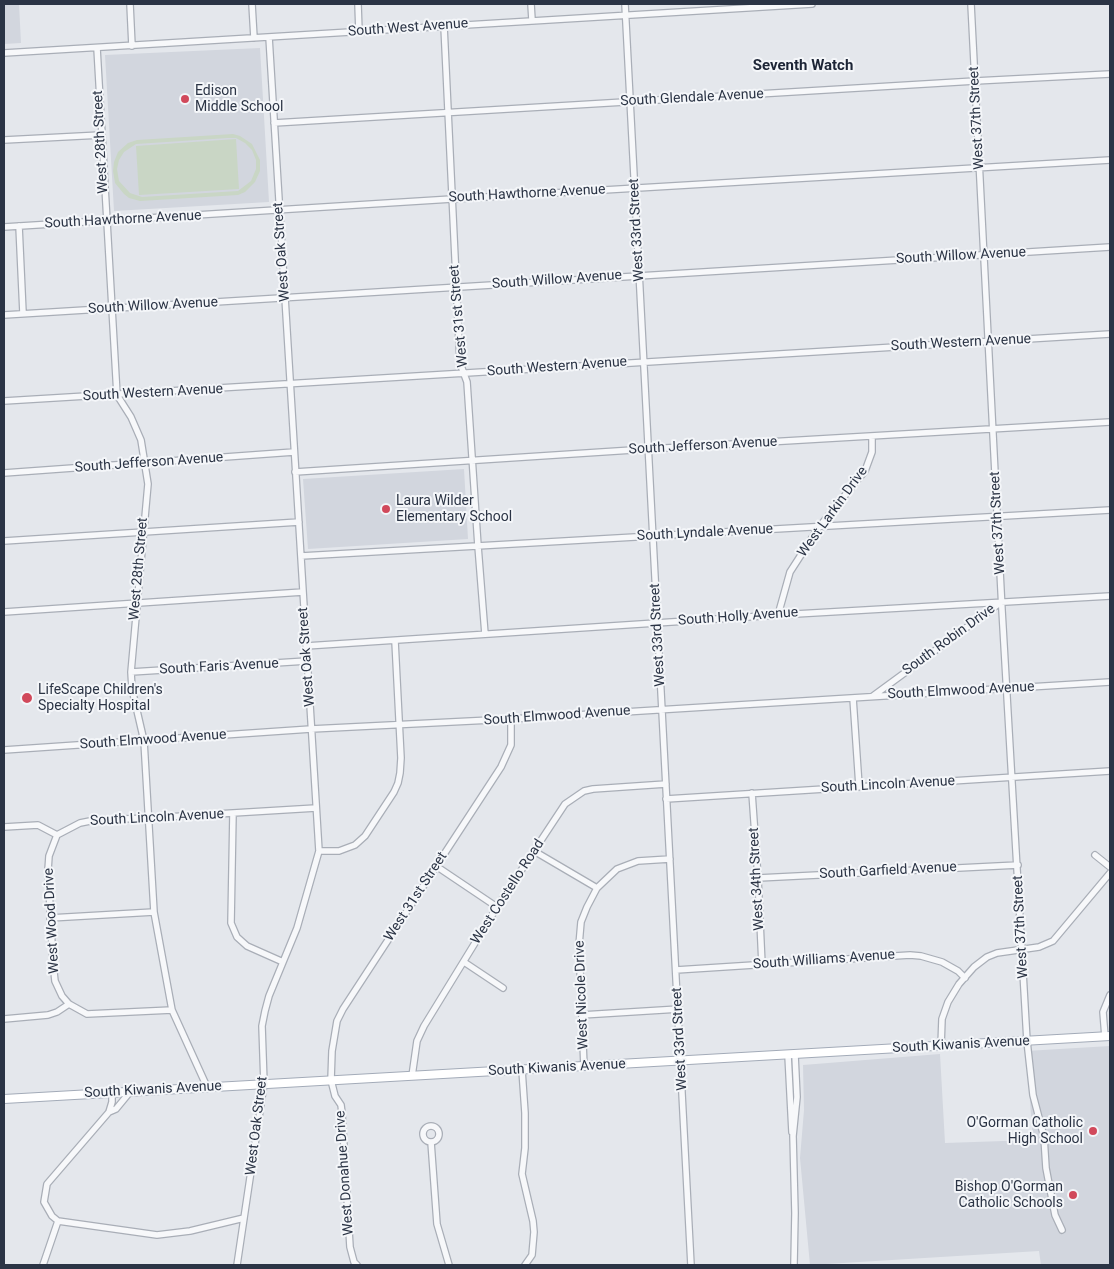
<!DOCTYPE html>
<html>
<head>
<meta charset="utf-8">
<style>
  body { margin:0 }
  #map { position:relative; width:1114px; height:1269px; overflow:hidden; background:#e4e7ec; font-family:Roboto,sans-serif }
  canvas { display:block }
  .frame { position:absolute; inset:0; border:5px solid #2b3445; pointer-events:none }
</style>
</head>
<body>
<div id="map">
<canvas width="1114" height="1269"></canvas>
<div class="frame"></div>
</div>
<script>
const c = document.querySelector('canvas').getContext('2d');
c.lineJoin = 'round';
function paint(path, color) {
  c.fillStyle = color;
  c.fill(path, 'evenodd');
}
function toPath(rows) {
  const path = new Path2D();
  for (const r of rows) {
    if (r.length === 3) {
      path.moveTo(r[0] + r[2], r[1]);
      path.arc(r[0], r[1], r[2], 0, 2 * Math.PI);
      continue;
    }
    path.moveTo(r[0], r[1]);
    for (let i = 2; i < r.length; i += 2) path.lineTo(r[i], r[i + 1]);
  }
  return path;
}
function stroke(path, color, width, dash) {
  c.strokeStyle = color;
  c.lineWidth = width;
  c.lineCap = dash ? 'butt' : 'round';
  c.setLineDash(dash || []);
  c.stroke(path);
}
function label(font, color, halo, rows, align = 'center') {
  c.font = font + ' Roboto,sans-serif';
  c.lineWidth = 4;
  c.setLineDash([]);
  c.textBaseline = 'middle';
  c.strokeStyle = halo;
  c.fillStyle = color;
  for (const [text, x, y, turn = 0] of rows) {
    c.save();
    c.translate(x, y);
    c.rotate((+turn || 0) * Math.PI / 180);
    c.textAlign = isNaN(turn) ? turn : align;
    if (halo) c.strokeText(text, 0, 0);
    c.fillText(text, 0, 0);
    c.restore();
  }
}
paint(toPath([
  [4,4,19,4,21,43,4,44],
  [260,48,269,202,114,211,105,55],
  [464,469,468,539,308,549,303,479],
  [1110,1046,1110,1265,1041,1265,1039,1251,810,1265,800,1158,804,1110,803,1065,940,1054,945,1143,1033,1140,1026,1051]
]), '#d2d6de');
paint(toPath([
  [233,134,240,136,252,144,260,160,260,171,255,182,245,192,238,195,140,201,129,198,124,194,115,183,113,171,114,162,118,152,128,143,137,140],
  [228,138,236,138,245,143,252,150,256,160,256,169,251,181,238,191,142,197,130,193,119,181,117,169,119,160,124,152,136,144],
  [236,139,239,189,139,195,136,146]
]), '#c9d6c5');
const minor = toPath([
  [130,4,132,46],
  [252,4,254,38],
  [358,4,359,32],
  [531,4,532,20],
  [625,4,691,1265],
  [971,4,1002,610,1027,1041,1033,1095,1044,1137,1046,1168,1055,1215,1062,1230],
  [444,26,460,363,467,382,478,546,485,634],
  [97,48,117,395,131,417,141,440,148,484,131,672,132,689,144,741,154,912,172,1010,207,1087],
  [4,53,812,4],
  [274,123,975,81,1110,74],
  [4,140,101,135],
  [19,226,23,313],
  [4,227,452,199,1110,160],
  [4,315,1110,247],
  [4,401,1110,334],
  [295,472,648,449,1110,422],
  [4,473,294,452],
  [4,541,299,522],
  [301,556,1110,510],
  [4,612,303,592],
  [778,615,790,572,819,527,865,471,872,452,872,437],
  [306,646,778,615,1110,596],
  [131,672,307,661],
  [873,696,1000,603],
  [853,698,859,786],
  [4,750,311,729,511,719,1110,682],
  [752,793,758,878,762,965],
  [666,799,1110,771],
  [233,813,231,923,237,937,247,946,283,962],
  [4,827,38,825,57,835],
  [57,835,49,856,48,870,53,963,55,981,62,996,69,1004,87,1014,172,1010],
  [57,835,80,823,95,820,150,818,316,808],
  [319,851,339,851,355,845,365,836,394,792,398,783,400,773,401,758,395,641],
  [534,851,597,888],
  [1095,855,1110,867],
  [436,866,497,907],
  [758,878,1018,865],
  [50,918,154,912],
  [464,962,503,988],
  [676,970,910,955,921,956,942,962,958,971,965,978],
  [582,1015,679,1009],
  [4,1019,48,1015,57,1012,69,1004],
  [1105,1037,1103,1012,1110,995],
  [941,1046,942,1019,948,1002,959,984,974,967,987,957,997,953,1039,947,1053,941,1110,873],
  [788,1055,792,1132],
  [584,1067,579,945,581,922,587,907,597,888,617,869,638,861,670,859],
  [522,1070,525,1113,525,1148,522,1174,533,1221,534,1232,532,1255,525,1265],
  [412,1076,417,1041,424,1026,497,907,565,804,584,791,593,789,666,784],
  [112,1093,112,1102,109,1112,47,1184,44,1202,52,1216,58,1221,157,1235,190,1231,244,1218],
  [109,1112,116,1109,130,1092],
  [431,1134,8],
  [431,1142,437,1224,449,1265],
  [794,1264,795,1213,793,1136,797,1097,795,1055],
  [43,1265,58,1221],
  [237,1265,264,1084,262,1026,265,1011,269,996,297,928,319,851,269,37],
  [357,1265,354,1262,350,1247,342,1113,341,1105,335,1096,331,1080,332,1051,337,1021,343,1009,501,767,511,745,511,719]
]);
const major = toPath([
  [4,1099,1110,1036]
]);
stroke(minor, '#a9aeb7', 8);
stroke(major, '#a3abb8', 10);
stroke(minor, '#f7f8fa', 5.5);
stroke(major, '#fff', 8);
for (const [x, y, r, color] of [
  [185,99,5,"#d1495b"],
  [386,509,5,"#d1495b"],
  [27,698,6,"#d1495b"],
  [1093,1131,5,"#d1495b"],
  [1073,1195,5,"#d1495b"]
]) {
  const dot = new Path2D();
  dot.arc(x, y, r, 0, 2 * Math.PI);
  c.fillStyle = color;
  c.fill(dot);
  stroke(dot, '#f4f6f9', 2);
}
label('14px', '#2b3445', '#f4f6f9', [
  ["South West Avenue",408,28,-4],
  ["South Glendale Avenue",692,98,-3],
  ["West 37th Street",977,118,-93],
  ["West 28th Street",101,142,-93],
  ["South Hawthorne Avenue",527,194,-3],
  ["South Hawthorne Avenue",123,220,-3],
  ["West 33rd Street",637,230,-93],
  ["West Oak Street",282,252,-94],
  ["South Willow Avenue",961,256,-3],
  ["South Willow Avenue",557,280,-4],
  ["South Willow Avenue",153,306,-3],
  ["West 31st Street",459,316,-95],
  ["South Western Avenue",961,343,-3],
  ["South Western Avenue",557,367,-4],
  ["South Western Avenue",153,393,-3],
  ["South Jefferson Avenue",703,446,-3],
  ["South Jefferson Avenue",149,463,-4],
  ["West Larkin Drive",833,512,-54],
  ["West 37th Street",998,523,-93],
  ["South Lyndale Avenue",705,533,-3],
  ["West 28th Street",139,569,-85],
  ["South Holly Avenue",738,617,-4],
  ["West 33rd Street",658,635,-93],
  ["South Robin Drive",949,640,-36],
  ["West Oak Street",307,657,-94],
  ["South Faris Avenue",219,667,-3],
  ["South Elmwood Avenue",961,691,-3],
  ["South Elmwood Avenue",557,716,-4],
  ["South Elmwood Avenue",153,740,-4],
  ["South Lincoln Avenue",888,785,-3],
  ["South Lincoln Avenue",157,818,-3],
  ["South Garfield Avenue",888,871,-3],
  ["West 34th Street",757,879,-93],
  ["West Costello Road",508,892,-57],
  ["West 31st Street",416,897,-57],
  ["West Wood Drive",52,921,-93],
  ["West 37th Street",1021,927,-93],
  ["South Williams Avenue",824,960,-4],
  ["West Nicole Drive",582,995,-92],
  ["West 33rd Street",680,1039,-93],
  ["South Kiwanis Avenue",961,1045,-3],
  ["South Kiwanis Avenue",557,1068,-3],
  ["South Kiwanis Avenue",153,1090,-3],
  ["West Oak Street",257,1126,-83],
  ["West Donahue Drive",345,1173,-94]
]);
label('14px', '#2b3445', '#f4f6f9', [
  ["Edison",195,91],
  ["Middle School",195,107],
  ["Laura Wilder",396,501],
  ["Elementary School",396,517],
  ["LifeScape Children's",38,690],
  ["Specialty Hospital",38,706],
  ["O'Gorman Catholic",1083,1123,"right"],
  ["High School",1083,1139,"right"],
  ["Bishop O'Gorman",1063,1187,"right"],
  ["Catholic Schools",1063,1203,"right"]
], 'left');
label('bold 15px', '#1d2536', '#f4f6f9', [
  ["Seventh Watch",803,66]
]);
</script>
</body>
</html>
